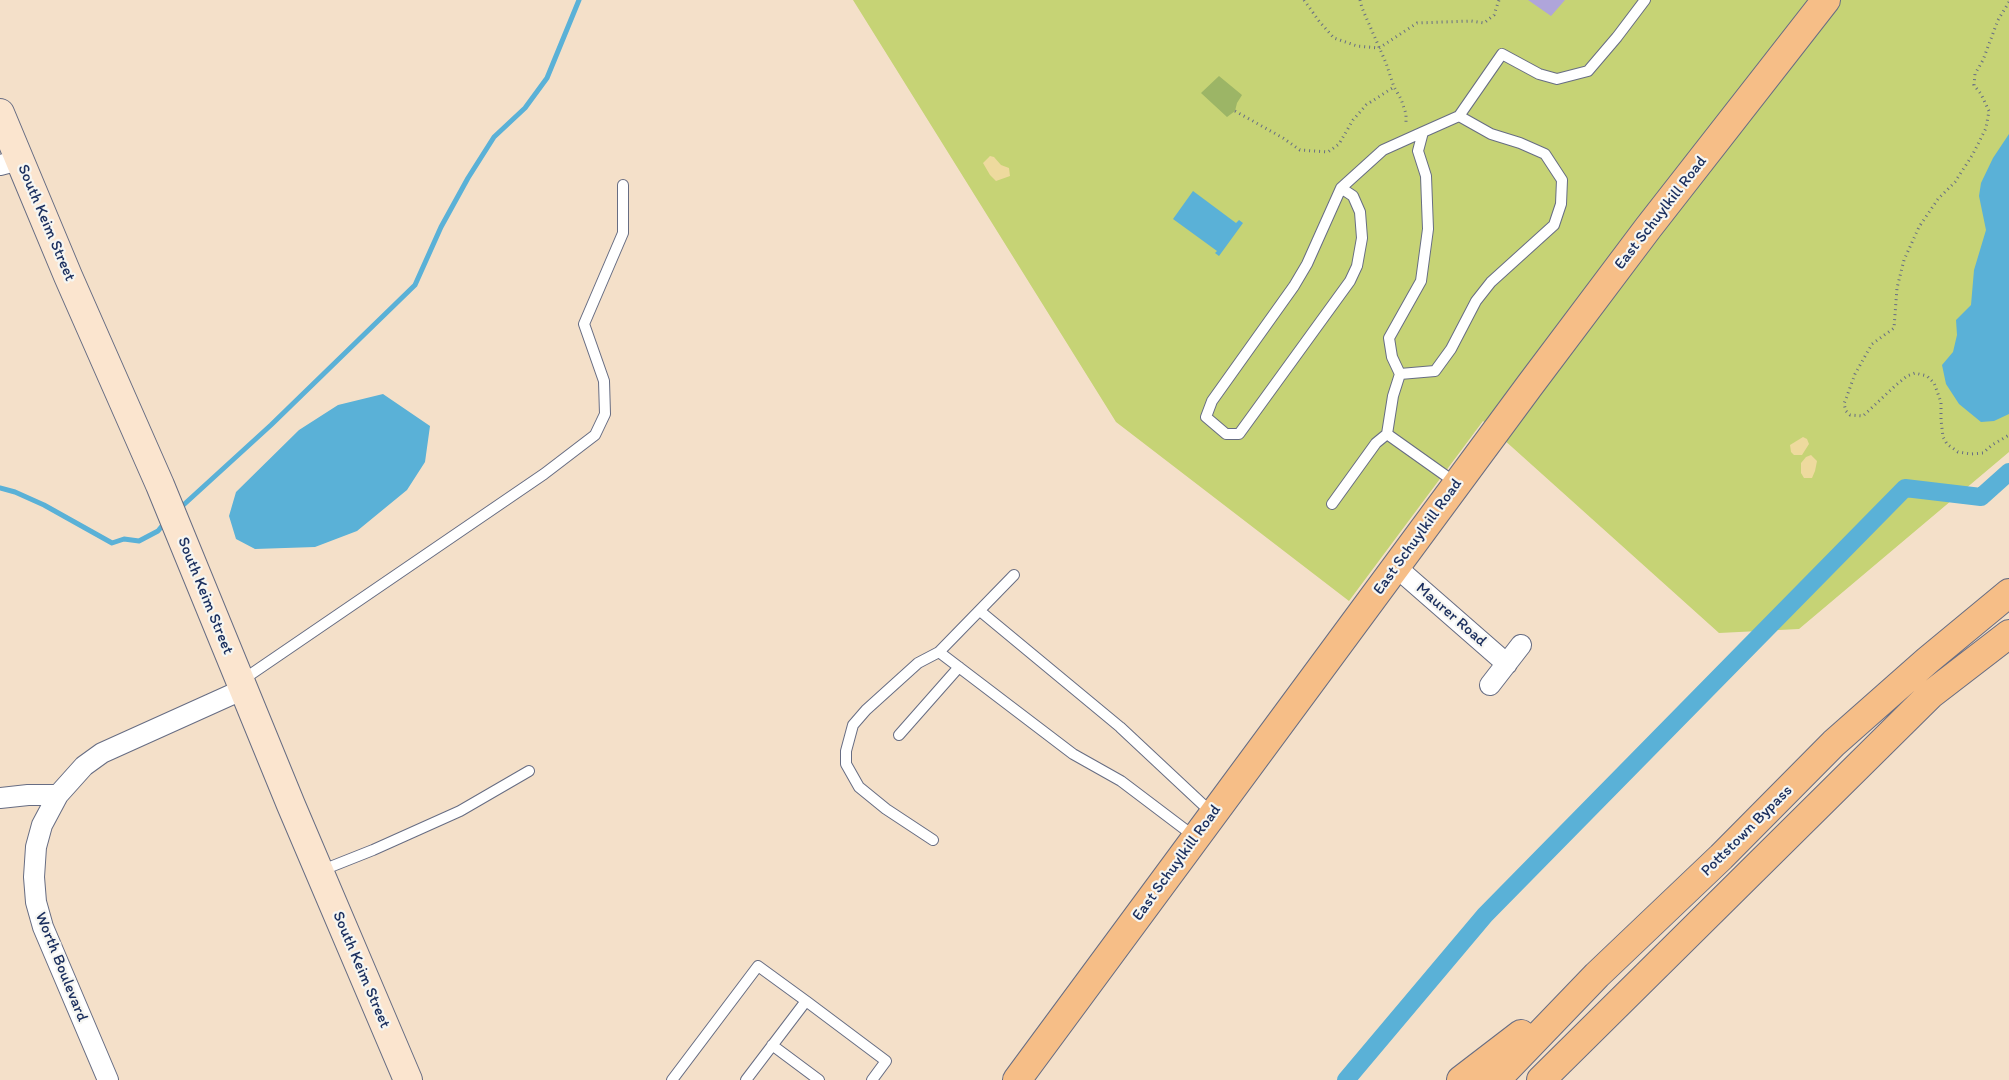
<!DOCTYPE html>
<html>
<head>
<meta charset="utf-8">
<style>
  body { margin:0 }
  canvas { display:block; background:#f4e0c9 }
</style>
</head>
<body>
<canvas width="2009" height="1080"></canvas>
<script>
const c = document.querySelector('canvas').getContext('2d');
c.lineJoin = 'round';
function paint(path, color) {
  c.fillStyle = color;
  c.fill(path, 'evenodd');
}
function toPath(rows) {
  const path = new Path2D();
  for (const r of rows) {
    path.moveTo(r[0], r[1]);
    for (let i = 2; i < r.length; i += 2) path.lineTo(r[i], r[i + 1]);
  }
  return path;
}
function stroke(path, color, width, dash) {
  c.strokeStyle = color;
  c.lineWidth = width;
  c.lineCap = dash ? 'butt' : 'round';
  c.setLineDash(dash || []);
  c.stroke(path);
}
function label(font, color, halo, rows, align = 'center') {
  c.font = font + ' Itim,sans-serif';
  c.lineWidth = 4.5;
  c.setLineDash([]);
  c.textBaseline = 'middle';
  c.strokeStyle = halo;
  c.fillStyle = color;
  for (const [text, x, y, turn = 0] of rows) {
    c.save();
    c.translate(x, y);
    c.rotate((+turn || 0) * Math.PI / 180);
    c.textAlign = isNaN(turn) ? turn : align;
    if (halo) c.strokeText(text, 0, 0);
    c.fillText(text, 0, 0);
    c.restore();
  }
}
paint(toPath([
  [853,0,2009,0,2009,452,1799,629,1719,633,1483,421,1349,601,1116,422]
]), '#c6d375');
paint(toPath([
  [1219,76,1242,95,1237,103,1235,111,1227,117,1201,93]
]), '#9cb566');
paint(toPath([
  [990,156,994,157,1001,165,1009,168,1010,176,996,181,990,175,983,163],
  [1803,437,1807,439,1809,444,1802,455,1794,455,1791,452,1790,445],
  [1811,455,1817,461,1815,471,1812,478,1804,478,1801,473,1801,463,1806,457]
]), '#eeda9e');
paint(toPath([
  [2009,134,2009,414,1994,421,1981,422,1959,404,1946,384,1942,365,1953,352,1957,335,1956,320,1971,305,1974,270,1986,230,1979,196,1981,183,1993,158],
  [1193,191,1236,223,1239,220,1243,223,1219,256,1215,253,1217,251,1173,219],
  [383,394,430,426,425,462,407,490,357,531,315,547,255,549,236,539,229,516,236,492,299,430,338,405]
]), '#5ab1d7');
stroke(toPath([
  [0,488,15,492,44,505,112,543,124,539,139,541,158,531,166,521],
  [179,509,271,425,415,285,441,227,468,178,494,137,525,108,547,78,579,0]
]), '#5ab1d7', 5);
stroke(toPath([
  [1346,1080,1485,915,1905,488,1981,497,2009,472]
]), '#5ab1d7', 18);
paint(toPath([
  [1528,0,1565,0,1551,16]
]), '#afa5da');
const lane = toPath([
  [1459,116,1502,54,1539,74,1557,79,1588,71,1617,37,1645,0],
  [1341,188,1353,196,1360,212,1362,238,1357,266,1350,281,1239,434,1226,434,1206,417,1212,401,1294,286,1307,264,1341,188,1383,150,1423,132],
  [1387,434,1393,396,1400,374,1392,357,1389,338,1421,281,1428,229,1426,176,1418,151,1423,132,1459,116,1491,134,1520,143,1545,154,1562,180,1561,204,1554,225,1491,282,1476,301,1451,349,1435,371,1400,374],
  [1332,504,1376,443,1387,434,1456,483],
  [1014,575,939,652,1073,754,1121,781,1195,837],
  [980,611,1120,727,1213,814],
  [241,681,544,474,595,435,605,414,604,381,584,324,623,233,623,185],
  [899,735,959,667],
  [933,840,886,809,859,787,846,764,846,751,853,725,866,710,918,663,939,652],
  [320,871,373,850,460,811,529,771],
  [806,1001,886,1061,872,1080],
  [772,1045,819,1080],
  [672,1080,758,966,806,1001,746,1080]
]);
const street = toPath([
  [0,165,19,160],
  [1396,567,1507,664],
  [1490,685,1521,645],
  [58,795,42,825,36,847,34,877,36,902,43,927,108,1080],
  [0,798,28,795,58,795,84,766,102,753,244,689]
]);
const secondary = toPath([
  [0,113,68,276,160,485,291,805,408,1080]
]);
const primary = toPath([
  [1017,1080,1530,385,1648,228,1826,0]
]);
const highway = toPath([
  [1461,1080,1521,1034],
  [1496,1080,1597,975,1721,857,1834,743,1928,660,2009,593],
  [1541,1080,1930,695,2009,634]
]);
stroke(lane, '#676d83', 12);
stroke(street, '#676d83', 22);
stroke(secondary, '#676d83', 30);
stroke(primary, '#676d83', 30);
stroke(highway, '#676d83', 30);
stroke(toPath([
  [1304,0,1319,21,1334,38,1357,46,1379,48,1417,23,1471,21,1484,23,1494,15,1499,0],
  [1360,0,1362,8,1386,63,1394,87,1401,99,1406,114,1406,125],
  [2009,2,1998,20,1983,60,1975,74,1974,85,1981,94,1989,111,1986,128,1973,154,1955,182,1938,199,1919,227,1904,260,1897,288,1894,328,1872,344,1855,374,1844,404,1846,411,1850,415,1863,416,1896,385,1907,376,1915,373,1927,376,1934,383,1941,402,1941,420,1943,437,1947,444,1958,452,1971,454,1983,453,1992,445,2009,435],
  [1235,111,1283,138,1300,150,1328,152,1339,144,1353,120,1366,105,1394,87]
]), '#676d83', 3, [1, 4]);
stroke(lane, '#fff', 10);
stroke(street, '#fff', 20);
stroke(secondary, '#fbe5cf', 28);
stroke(primary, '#f6be87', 28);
stroke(highway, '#f6be87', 28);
label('16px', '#1b2f5e', '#f6f6f2', [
  ["East Schuylkill Road",1661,213,-52],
  ["South Keim Street",46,223,67],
  ["East Schuylkill Road",1418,537,-54],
  ["South Keim Street",205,596,68],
  ["Maurer Road",1451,615,41],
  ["Pottstown Bypass",1747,831,-45],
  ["East Schuylkill Road",1177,863,-54],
  ["Worth Boulevard",61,967,68],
  ["South Keim Street",361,970,67]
]);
</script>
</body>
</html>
